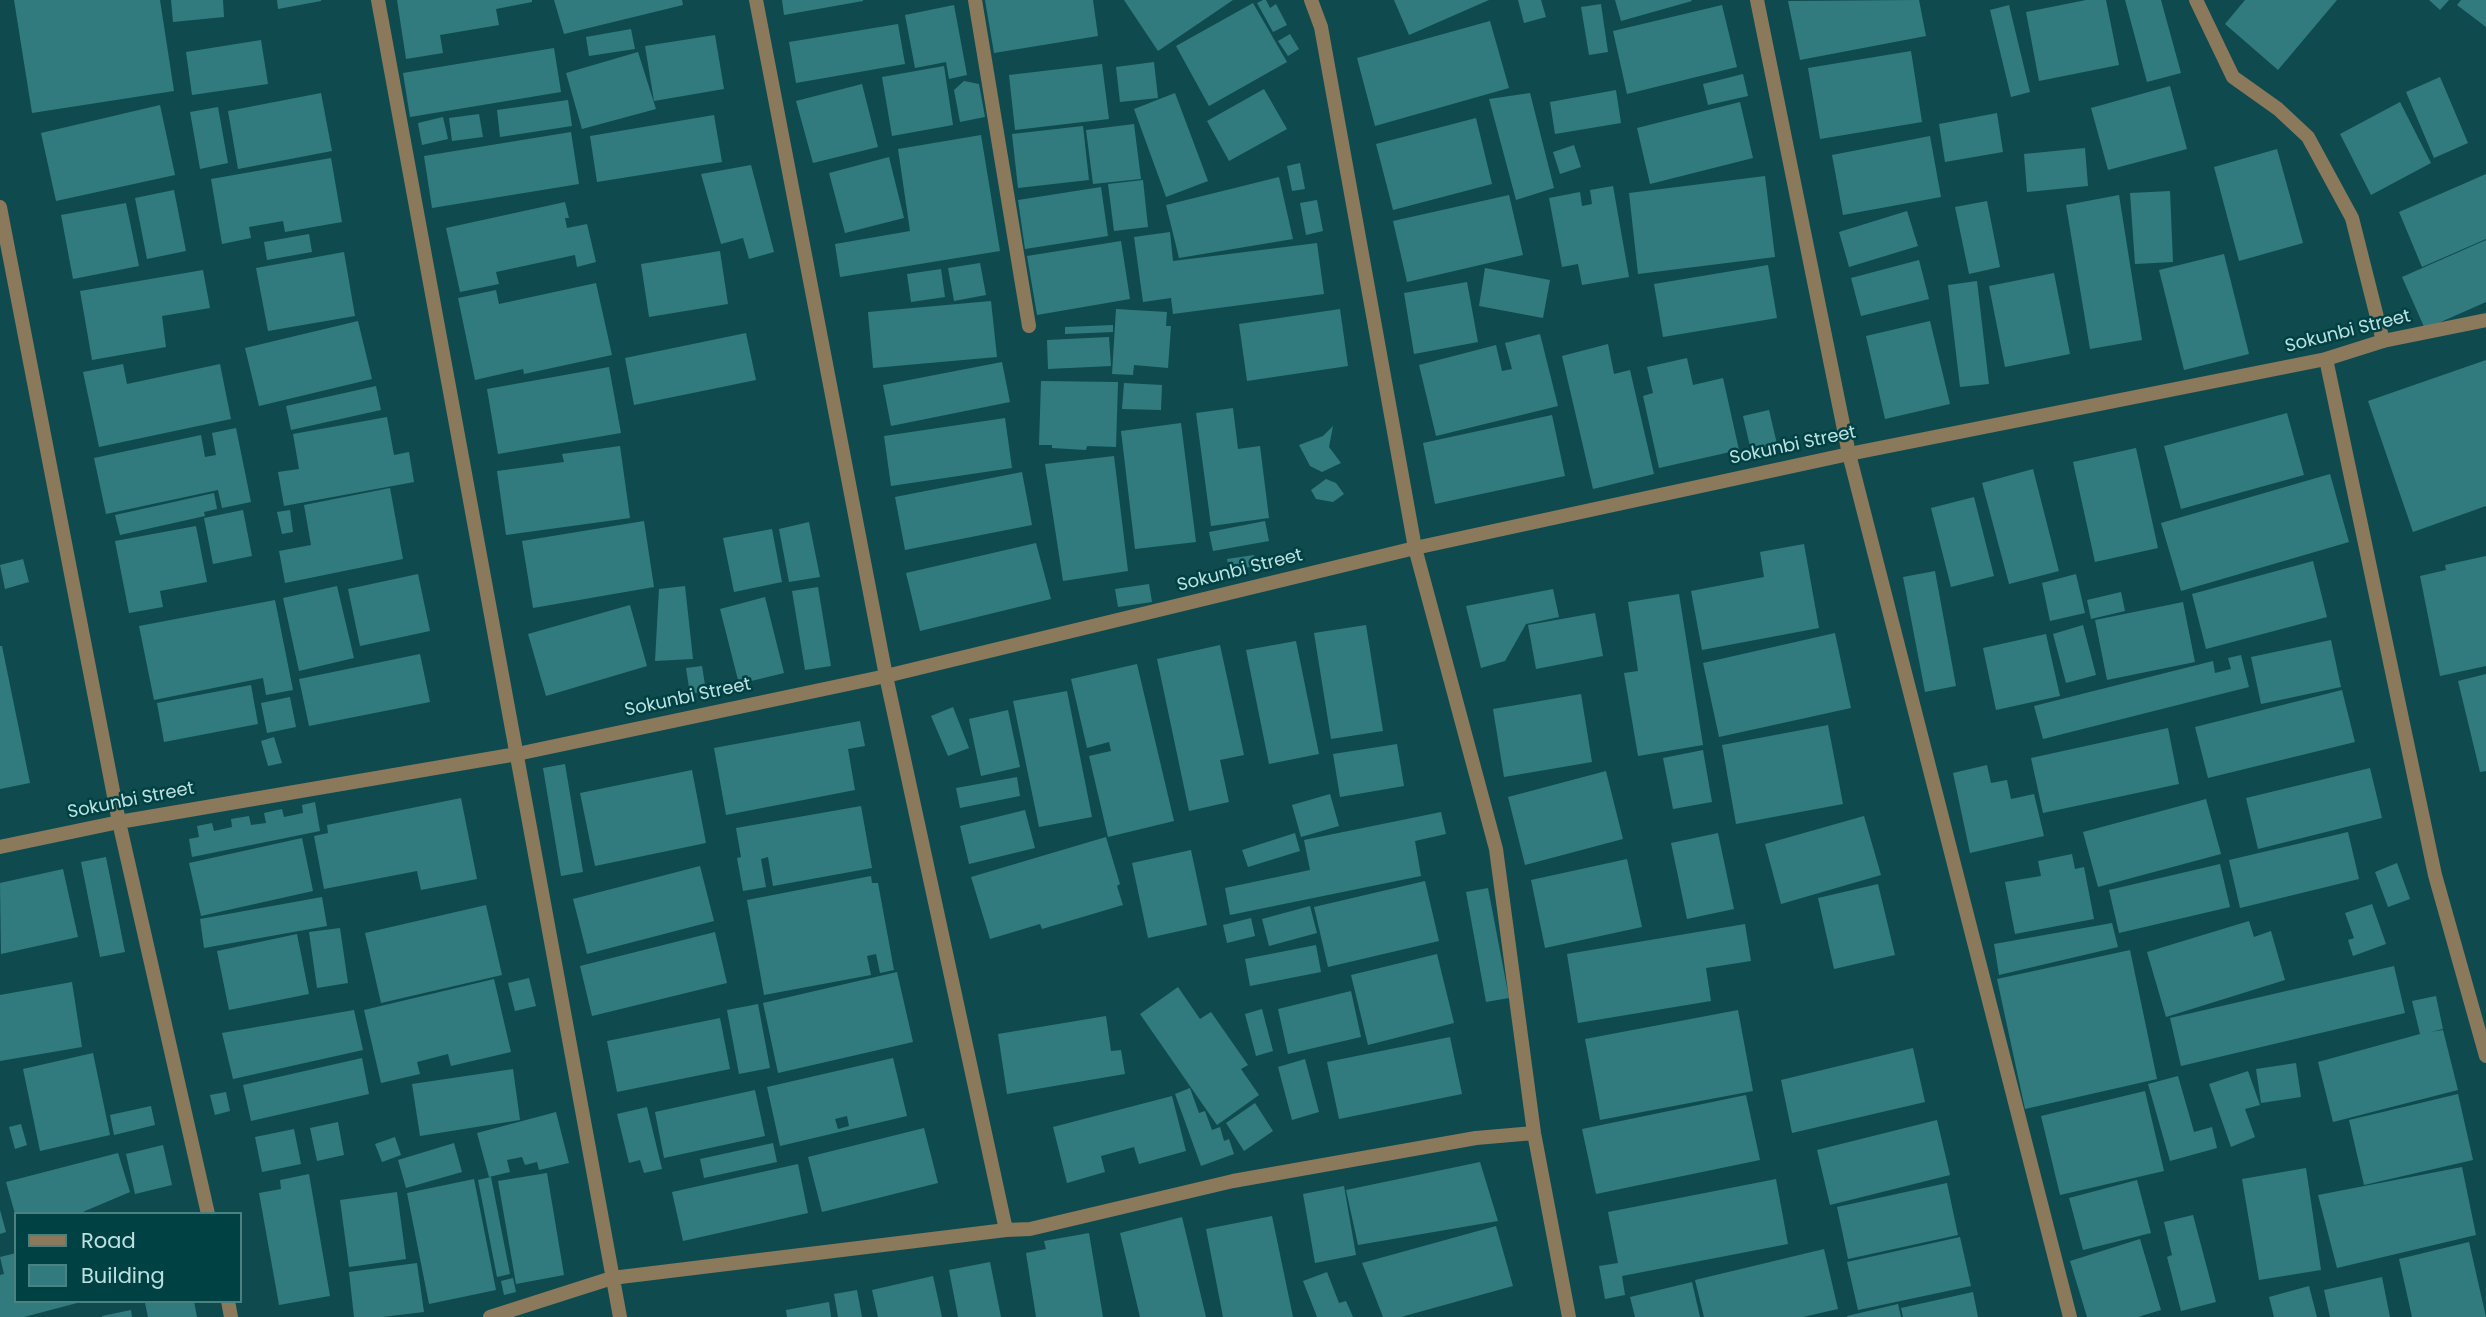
<!DOCTYPE html>
<html>
<head>
<meta charset="utf-8">
<style>
  body { margin:0 }
  #map { position:relative; width:2486px; height:1317px; overflow:hidden; background:#0f4b4e; font-family:Poppins,sans-serif }
  canvas { display:block }
  .legend { position:absolute; left:14px; top:1212px; width:228px; height:91px; box-sizing:border-box; background:#004143; border:2px solid #4c8182; margin:0; padding:9px 12px; list-style:none; font-size:21px; color:#bde0e1 }
  .legend li { display:flex; align-items:center; gap:14px; height:35px }
  .legend b { width:35px; border:2px solid #4c8182 }
</style>
</head>
<body>
<div id="map">
<canvas width="2486" height="1317"></canvas>
<ul class="legend">
<li><b style="height:9px;background:#8b795c"></b>Road</li>
<li><b style="height:19px;background:#317b7e"></b>Building</li>
</ul>
</div>
<script>
const c = document.querySelector('canvas').getContext('2d');
c.lineJoin = 'round';
function paint(path, color) {
  c.fillStyle = color;
  c.fill(path, 'evenodd');
}
function toPath(rows) {
  const path = new Path2D();
  for (const r of rows) {
    path.moveTo(r[0], r[1]);
    for (let i = 2; i < r.length; i += 2) path.lineTo(r[i], r[i + 1]);
  }
  return path;
}
function stroke(path, color, width, dash) {
  c.strokeStyle = color;
  c.lineWidth = width;
  c.lineCap = dash ? 'butt' : 'round';
  c.setLineDash(dash || []);
  c.stroke(path);
}
function label(font, color, halo, rows, align = 'center') {
  c.font = font + ' Poppins,sans-serif';
  c.lineWidth = 5;
  c.setLineDash([]);
  c.textBaseline = 'middle';
  c.strokeStyle = halo;
  c.fillStyle = color;
  for (const [text, x, y, turn = 0] of rows) {
    c.save();
    c.translate(x, y);
    c.rotate((+turn || 0) * Math.PI / 180);
    c.textAlign = isNaN(turn) ? turn : align;
    if (halo) c.strokeText(text, 0, 0);
    c.fillText(text, 0, 0);
    c.restore();
  }
}
paint(toPath([
  [14,0,160,0,174,91,32,113],
  [171,0,223,0,224,17,173,22],
  [277,0,321,0,321,1,278,9],
  [397,0,532,0,532,2,496,9,499,25,440,35,443,53,406,59],
  [554,0,682,0,683,5,564,34],
  [782,0,863,0,863,1,784,15],
  [985,0,1093,0,1098,36,994,53],
  [1124,0,1233,0,1158,51],
  [1263,0,1266,0,1270,8,1276,4,1287,25,1273,32,1257,3],
  [1394,0,1489,0,1409,35],
  [1518,0,1541,0,1546,17,1524,23],
  [1615,0,1691,0,1692,1,1621,21],
  [1919,0,1926,36,1800,60,1788,1],
  [2086,0,2106,0,2119,65,2039,81,2026,12],
  [2125,0,2161,0,2181,73,2147,82],
  [2245,0,2337,0,2278,70,2225,24],
  [2429,0,2449,0,2440,10],
  [2461,0,2486,0,2486,27,2457,5],
  [1253,3,1287,62,1209,106,1176,46],
  [1601,4,1608,52,1589,55,1581,7],
  [954,5,967,75,949,79,946,62,915,68,905,15],
  [1722,5,1737,67,1627,94,1613,31],
  [2009,5,2030,92,2011,97,1990,10],
  [1490,21,1509,88,1375,126,1357,58],
  [898,24,905,64,796,83,789,42],
  [631,29,635,49,589,56,586,37],
  [1290,34,1299,49,1288,56,1278,41],
  [715,35,724,89,654,101,645,46],
  [261,40,268,84,192,95,186,52],
  [554,48,561,92,410,117,403,73],
  [1911,51,1922,122,1820,139,1808,68],
  [638,52,656,109,582,129,566,73],
  [1154,62,1158,98,1120,102,1116,67],
  [1102,64,1109,119,1015,130,1009,75],
  [944,66,953,125,892,136,882,77],
  [1743,74,1748,96,1708,105,1703,84],
  [2440,77,2468,143,2434,158,2406,92],
  [964,81,979,84,985,117,960,122,954,90],
  [862,84,878,147,813,163,796,101],
  [2170,86,2187,149,2108,170,2091,108],
  [1264,89,1287,129,1229,161,1207,121],
  [1616,90,1621,123,1555,134,1550,102],
  [321,93,332,151,238,169,228,111],
  [1175,93,1208,181,1166,197,1134,109],
  [1530,93,1554,188,1516,200,1489,99],
  [568,100,572,126,500,137,497,110],
  [1740,102,1753,158,1650,184,1637,128],
  [2400,102,2431,163,2371,195,2340,134],
  [160,105,175,175,56,201,41,133],
  [218,107,228,163,200,169,190,112],
  [1997,113,2003,152,1945,162,1939,124],
  [479,114,483,137,452,141,449,118],
  [714,115,722,162,597,182,590,136],
  [443,117,448,139,422,145,418,123],
  [1476,118,1492,184,1393,210,1376,144],
  [1134,124,1141,179,1093,184,1086,130],
  [1083,126,1089,180,1018,188,1012,134],
  [571,132,579,184,432,208,424,156],
  [981,135,1000,251,840,277,835,244,910,231,898,149],
  [1930,136,1941,197,1843,215,1832,155],
  [1574,145,1581,167,1560,174,1553,152],
  [2085,148,2088,186,2027,192,2024,154],
  [2277,149,2303,243,2239,261,2214,167],
  [889,157,904,218,845,233,829,173],
  [331,158,342,222,285,232,283,221,249,227,251,238,222,244,211,179],
  [1300,163,1305,189,1292,191,1287,166],
  [751,165,774,252,749,259,743,238,721,244,701,174],
  [2486,174,2486,239,2422,267,2399,212],
  [1765,176,1775,257,1638,274,1629,193],
  [1279,177,1293,239,1179,258,1166,205],
  [1143,180,1148,227,1114,231,1108,184],
  [1613,186,1629,277,1582,285,1578,264,1562,267,1549,198,1580,192,1582,206,1592,204,1590,190],
  [1101,187,1108,236,1025,249,1018,200],
  [174,190,186,251,147,259,135,198],
  [2170,191,2173,262,2135,264,2130,193],
  [1509,195,1523,255,1407,282,1393,221],
  [2119,195,2142,340,2090,349,2066,205],
  [1317,200,1323,231,1306,235,1300,203],
  [1987,201,2000,267,1969,274,1955,207],
  [565,202,569,218,565,218,567,228,587,224,596,262,577,267,575,255,496,272,499,284,460,292,446,228],
  [126,203,139,266,73,279,61,215],
  [1907,211,1918,246,1849,267,1839,232],
  [1170,232,1173,261,1317,243,1324,294,1173,314,1171,298,1143,302,1134,237],
  [309,234,312,252,267,260,264,242],
  [2486,240,2486,302,2425,329,2402,277],
  [1121,241,1130,299,1037,315,1027,256],
  [720,251,728,304,649,317,641,264],
  [344,252,355,316,268,331,256,268],
  [2224,254,2249,354,2184,370,2159,270],
  [1919,260,1929,299,1861,316,1851,278],
  [980,263,986,295,954,301,948,268],
  [1768,265,1777,318,1663,337,1654,284],
  [1485,268,1550,280,1543,318,1479,306],
  [941,269,945,297,911,302,907,274],
  [203,270,210,308,162,316,166,347,92,360,80,291],
  [2054,273,2070,354,2005,367,1989,286],
  [1977,281,1989,384,1960,387,1948,285],
  [1467,282,1478,342,1414,354,1404,293],
  [596,283,612,355,524,374,523,369,475,380,458,298,496,290,499,304],
  [991,301,997,357,873,368,868,312],
  [1116,309,1167,312,1166,326,1171,326,1168,368,1134,365,1133,375,1112,374],
  [1340,309,1348,366,1247,381,1239,324],
  [358,321,372,379,259,406,245,348],
  [1930,321,1950,404,1885,419,1866,336],
  [1113,325,1113,332,1065,334,1065,327],
  [746,333,756,380,634,405,625,358],
  [1540,334,1558,406,1436,436,1419,365,1496,345,1502,371,1512,369,1505,343],
  [1109,337,1111,366,1048,369,1047,340],
  [1608,344,1614,374,1630,370,1654,474,1593,489,1562,356],
  [1687,358,1693,385,1723,378,1739,450,1659,468,1643,396,1653,393,1647,367],
  [2486,360,2486,506,2413,532,2368,401],
  [1002,362,1010,402,891,426,883,385],
  [123,364,127,384,220,364,231,419,99,447,83,372],
  [609,367,621,433,498,454,487,389],
  [1041,381,1118,382,1116,447,1087,446,1086,450,1052,448,1052,445,1039,445],
  [1124,383,1162,385,1161,410,1122,409],
  [376,386,381,410,291,430,286,406],
  [1233,408,1238,449,1260,446,1269,518,1211,526,1196,413],
  [1769,410,1777,444,1751,451,1743,416],
  [2287,413,2304,475,2181,509,2164,446],
  [1552,415,1565,476,1435,504,1423,443],
  [387,417,394,455,409,452,414,482,284,506,278,472,299,469,293,434],
  [1005,418,1012,468,891,486,884,436],
  [1181,423,1196,542,1135,549,1121,431],
  [1333,426,1329,447,1341,463,1322,472,1310,466,1299,445,1323,436],
  [236,428,251,502,222,508,218,490,106,514,94,458,201,435,205,457,216,455,212,433],
  [620,446,630,518,506,535,497,471,564,462,562,454],
  [2136,448,2158,548,2095,562,2073,462],
  [1114,456,1128,571,1063,581,1045,464],
  [2033,469,2059,571,2009,584,1982,483],
  [1022,472,1032,525,905,550,895,497],
  [2330,474,2349,542,2181,591,2161,523],
  [1326,479,1336,483,1344,494,1333,502,1316,499,1311,490],
  [390,488,403,559,285,583,279,551,311,545,304,505],
  [214,493,217,509,204,512,205,516,120,535,115,515],
  [1974,497,1994,576,1951,587,1931,508],
  [243,510,252,556,213,564,204,518],
  [290,510,293,532,282,534,277,512],
  [644,521,654,587,533,608,522,541],
  [1265,521,1269,541,1213,551,1209,532],
  [809,522,820,577,789,582,779,529],
  [196,526,207,582,160,591,163,607,129,613,115,541],
  [772,529,782,582,734,592,723,538],
  [1036,543,1051,599,920,631,906,573],
  [1804,544,1819,628,1702,650,1691,591,1764,577,1760,552],
  [1254,555,1255,566,1229,571,1227,559],
  [2486,556,2486,666,2440,676,2420,576,2446,570,2445,565],
  [23,559,29,582,5,589,0,565],
  [2313,561,2327,617,2206,649,2192,594],
  [1935,571,1956,686,1925,692,1903,577],
  [418,574,430,631,360,646,348,589],
  [2076,574,2085,613,2050,621,2042,583],
  [1149,584,1152,602,1118,607,1115,589],
  [337,586,354,658,299,671,283,598],
  [685,586,693,659,655,661,659,589],
  [818,587,831,666,805,670,792,591],
  [1553,589,1559,617,1526,624,1505,661,1481,668,1466,606],
  [2121,592,2125,611,2091,619,2087,600],
  [1679,594,1703,745,1638,756,1624,673,1638,671,1628,602],
  [765,597,784,673,739,684,720,609],
  [275,600,293,690,266,695,263,678,154,700,139,626],
  [2183,602,2195,662,2107,680,2095,620],
  [630,605,647,666,546,696,528,634],
  [1595,613,1603,656,1536,669,1528,625],
  [1366,625,1383,731,1331,739,1314,633],
  [2083,625,2096,675,2066,683,2053,634],
  [1835,633,1851,708,1719,737,1703,663],
  [2046,634,2060,696,1996,710,1983,648],
  [2331,640,2341,687,2261,704,2251,657],
  [1296,641,1319,754,1269,764,1246,650],
  [1220,645,1244,755,1220,760,1229,802,1189,811,1157,659],
  [0,646,2,646,30,783,0,789],
  [420,654,430,702,309,726,299,679],
  [2241,655,2249,687,2043,739,2034,706,2213,661,2215,673,2231,669,2228,658],
  [1137,664,1174,821,1108,837,1089,756,1111,751,1109,742,1087,748,1071,679],
  [702,666,706,691,690,694,686,668],
  [2486,674,2486,771,2480,772,2458,681],
  [251,685,258,724,164,742,157,703],
  [2342,690,2355,742,2208,778,2195,727],
  [1067,691,1092,817,1039,827,1013,701],
  [1581,694,1592,762,1504,777,1493,709],
  [290,697,296,727,267,733,261,703],
  [953,707,969,748,948,756,931,716],
  [1008,710,1020,767,981,776,969,719],
  [860,721,865,746,848,749,855,790,726,815,714,748],
  [1828,725,1843,804,1736,824,1722,745],
  [2168,728,2179,784,2043,813,2031,758],
  [274,737,282,763,268,766,261,741],
  [1397,744,1404,786,1340,797,1333,754],
  [1703,750,1712,802,1673,809,1663,758],
  [565,764,583,872,561,876,543,768],
  [1987,765,1991,783,2007,780,2011,799,2034,794,2044,836,1970,853,1953,773],
  [2370,768,2382,818,2258,849,2246,798],
  [692,770,706,843,595,866,580,793],
  [1606,771,1623,839,1525,865,1508,797],
  [1017,777,1020,796,960,808,956,788],
  [1330,794,1339,826,1301,837,1292,805],
  [461,798,477,879,421,890,417,871,324,889,314,836,328,833,327,825],
  [2206,799,2221,854,2098,887,2083,832],
  [315,802,320,831,192,857,189,839,199,837,197,826,212,823,214,831,232,827,231,819,249,816,251,825,266,823,264,813,282,809,284,817,303,813,302,805],
  [861,806,872,868,773,886,768,857,761,859,766,887,743,891,737,858,741,857,736,828],
  [1025,810,1035,848,969,864,960,826],
  [1441,812,1446,834,1415,841,1421,876,1230,915,1225,888,1310,870,1304,840],
  [1864,816,1881,875,1781,904,1765,844],
  [2348,832,2359,879,2240,908,2229,860],
  [1295,833,1300,851,1248,867,1242,850],
  [1718,833,1734,909,1687,919,1671,843],
  [1106,837,1120,884,1117,886,1123,905,1042,929,1040,924,990,939,971,877],
  [302,838,313,891,201,916,189,863],
  [1191,850,1207,925,1148,938,1132,863],
  [2072,854,2075,869,2084,867,2094,919,2015,934,2005,882,2041,876,2038,861],
  [106,857,125,952,100,957,81,862],
  [1627,859,1642,927,1545,948,1531,880],
  [2397,863,2410,899,2388,907,2375,872],
  [2220,864,2230,907,2119,933,2109,890],
  [700,866,714,921,587,954,573,899],
  [63,869,78,937,1,954,0,883],
  [871,876,872,883,878,883,894,970,880,973,876,954,867,956,871,975,764,995,747,900],
  [1425,881,1439,941,1328,967,1314,907],
  [1878,884,1895,955,1834,969,1818,898],
  [1488,888,1509,998,1486,1002,1466,892],
  [322,897,327,926,204,948,200,919],
  [2372,904,2386,944,2353,956,2348,940,2354,938,2345,913],
  [486,905,502,975,381,1003,365,933],
  [1310,906,1317,933,1269,946,1262,919],
  [1251,918,1255,936,1227,943,1223,925],
  [2249,921,2254,937,2271,931,2285,980,2166,1017,2147,952],
  [2112,923,2118,947,1999,975,1994,944],
  [1745,924,1751,961,1706,968,1711,1001,1578,1023,1567,954],
  [340,928,348,983,317,988,309,932],
  [715,932,727,983,592,1016,580,966],
  [297,934,309,994,229,1010,217,951],
  [1316,945,1321,972,1250,986,1245,959],
  [2130,950,2157,1079,2025,1109,1997,979],
  [1437,954,1454,1023,1368,1045,1351,975],
  [2394,966,2405,1013,2181,1066,2170,1018],
  [897,972,913,1042,778,1073,763,1003],
  [529,978,536,1006,515,1011,508,983],
  [494,979,511,1052,451,1066,448,1054,417,1062,420,1074,381,1083,364,1010],
  [72,982,82,1047,0,1061,0,995],
  [1178,987,1200,1019,1211,1012,1248,1065,1241,1069,1259,1095,1217,1125,1140,1014],
  [1351,991,1361,1037,1288,1054,1278,1009],
  [2436,996,2443,1029,2430,1032,2443,1030,2458,1090,2333,1122,2318,1062,2420,1034,2412,1001],
  [758,1004,770,1068,739,1074,727,1010],
  [1262,1009,1273,1051,1256,1056,1245,1014],
  [354,1010,363,1050,233,1079,222,1033],
  [1738,1010,1753,1091,1600,1120,1585,1039],
  [1106,1016,1111,1051,1121,1050,1125,1074,1007,1094,998,1034],
  [720,1018,730,1069,617,1092,607,1041],
  [1450,1037,1462,1094,1339,1119,1327,1062],
  [1913,1048,1925,1102,1792,1133,1781,1080],
  [93,1053,110,1135,40,1151,23,1069],
  [362,1058,369,1094,251,1121,243,1085],
  [893,1058,907,1116,780,1146,767,1087],
  [847,1116,849,1126,838,1129,835,1119],
  [1305,1059,1319,1112,1292,1120,1278,1067],
  [2296,1063,2301,1097,2261,1103,2256,1069],
  [513,1069,520,1120,420,1136,412,1084],
  [2248,1071,2260,1105,2245,1109,2255,1137,2231,1147,2209,1084],
  [2178,1076,2194,1132,2212,1127,2217,1148,2170,1161,2148,1084],
  [1190,1088,1199,1113,1205,1111,1212,1130,1220,1127,1224,1141,1229,1139,1234,1154,1201,1166,1175,1094],
  [755,1090,765,1136,664,1158,655,1112],
  [2145,1091,2164,1171,2060,1195,2041,1116],
  [226,1092,230,1111,215,1115,210,1095],
  [2458,1094,2473,1160,2364,1185,2349,1120],
  [1746,1095,1760,1160,1596,1194,1582,1129],
  [1172,1096,1186,1151,1139,1164,1134,1147,1101,1156,1105,1172,1067,1183,1053,1127],
  [1255,1103,1273,1131,1244,1151,1226,1123],
  [151,1106,155,1125,114,1135,110,1115],
  [647,1107,662,1169,644,1173,640,1160,629,1163,617,1114],
  [556,1112,569,1163,539,1170,537,1162,525,1165,522,1157,507,1160,510,1172,489,1177,477,1133],
  [1937,1120,1950,1175,1830,1205,1817,1150],
  [338,1122,344,1155,317,1161,310,1128],
  [21,1124,27,1145,15,1149,9,1127],
  [924,1128,938,1183,822,1212,808,1157],
  [294,1129,301,1164,262,1172,255,1137],
  [395,1137,401,1155,382,1162,375,1144],
  [454,1143,462,1172,406,1188,398,1160],
  [773,1143,777,1162,704,1178,700,1159],
  [163,1145,172,1185,135,1194,126,1154],
  [118,1153,130,1192,78,1214,15,1214,6,1182],
  [1480,1162,1498,1221,1358,1245,1346,1190],
  [798,1164,808,1213,683,1241,672,1192],
  [2462,1167,2476,1235,2337,1268,2318,1195],
  [2306,1168,2321,1270,2259,1280,2242,1179],
  [547,1173,564,1275,516,1284,498,1181],
  [309,1174,330,1296,279,1305,259,1193,281,1189,280,1180],
  [491,1177,510,1274,497,1277,478,1180],
  [474,1179,496,1290,429,1304,407,1193],
  [1776,1179,1788,1244,1622,1276,1625,1295,1605,1299,1599,1266,1618,1263,1608,1212],
  [2137,1180,2151,1233,2083,1250,2069,1198],
  [1947,1183,1958,1235,1848,1259,1837,1207],
  [1344,1186,1356,1255,1315,1263,1303,1194],
  [397,1192,406,1259,349,1267,340,1200],
  [0,1210,6,1232,0,1234],
  [2193,1215,2216,1302,2181,1311,2167,1257,2172,1255,2164,1222],
  [1272,1216,1293,1317,1223,1317,1206,1229],
  [1182,1217,1206,1317,1140,1317,1120,1233],
  [1496,1226,1513,1286,1401,1317,1383,1317,1362,1263],
  [1089,1233,1103,1317,1036,1317,1026,1253,1046,1249,1044,1241],
  [1960,1237,1971,1286,1858,1310,1847,1262],
  [2140,1239,2161,1310,2138,1317,2087,1317,2070,1261],
  [2469,1242,2486,1317,2412,1317,2399,1259],
  [1824,1249,1838,1309,1803,1317,1704,1317,1695,1280],
  [16,1253,16,1301,81,1302,24,1317,0,1317,0,1275,4,1274,0,1257],
  [990,1262,1001,1317,958,1317,949,1270],
  [417,1263,424,1312,382,1317,354,1317,349,1272],
  [1327,1272,1339,1303,1346,1301,1353,1317,1317,1317,1303,1281],
  [933,1276,942,1317,878,1317,872,1290],
  [2382,1277,2390,1317,2330,1317,2324,1290],
  [513,1278,516,1292,504,1295,501,1281],
  [1692,1282,1700,1317,1635,1317,1630,1297],
  [2309,1286,2317,1317,2274,1317,2269,1297],
  [857,1290,862,1317,838,1317,834,1294],
  [1973,1292,1978,1317,1903,1317,1901,1308],
  [152,1301,194,1301,197,1317,148,1317,145,1303],
  [829,1302,831,1317,787,1317,786,1310],
  [1898,1304,1901,1317,1847,1317,1847,1316],
  [131,1310,132,1317,102,1317,102,1316]
]), '#317b7e');
stroke(toPath([
  [378,0,620,1317],
  [756,0,886,676,1006,1230],
  [975,0,1029,326],
  [1311,0,1321,27,1415,548,1496,849,1534,1133,1569,1317],
  [1757,0,1849,454,2070,1317],
  [2196,0,2233,77,2278,109,2308,137,2352,218,2383,341],
  [2326,359,2435,875,2486,1056],
  [490,1317,612,1278,1006,1230,1030,1229,1233,1181,1476,1138,1534,1133]
]), '#8b795c', 14);
stroke(toPath([
  [0,207,119,822,208,1214],
  [0,847,119,822,517,754,886,676,1415,548,1849,454,2326,359,2383,341,2486,320],
  [228,1301,231,1317]
]), '#8b795c', 14);
label('18px', '#bde0e1', '#004143', [
  ["Sokunbi Street",2348,332,-14],
  ["Sokunbi Street",1793,446,-12],
  ["Sokunbi Street",1240,571,-14],
  ["Sokunbi Street",688,698,-12],
  ["Sokunbi Street",131,801,-11]
]);
</script>
</body>
</html>
